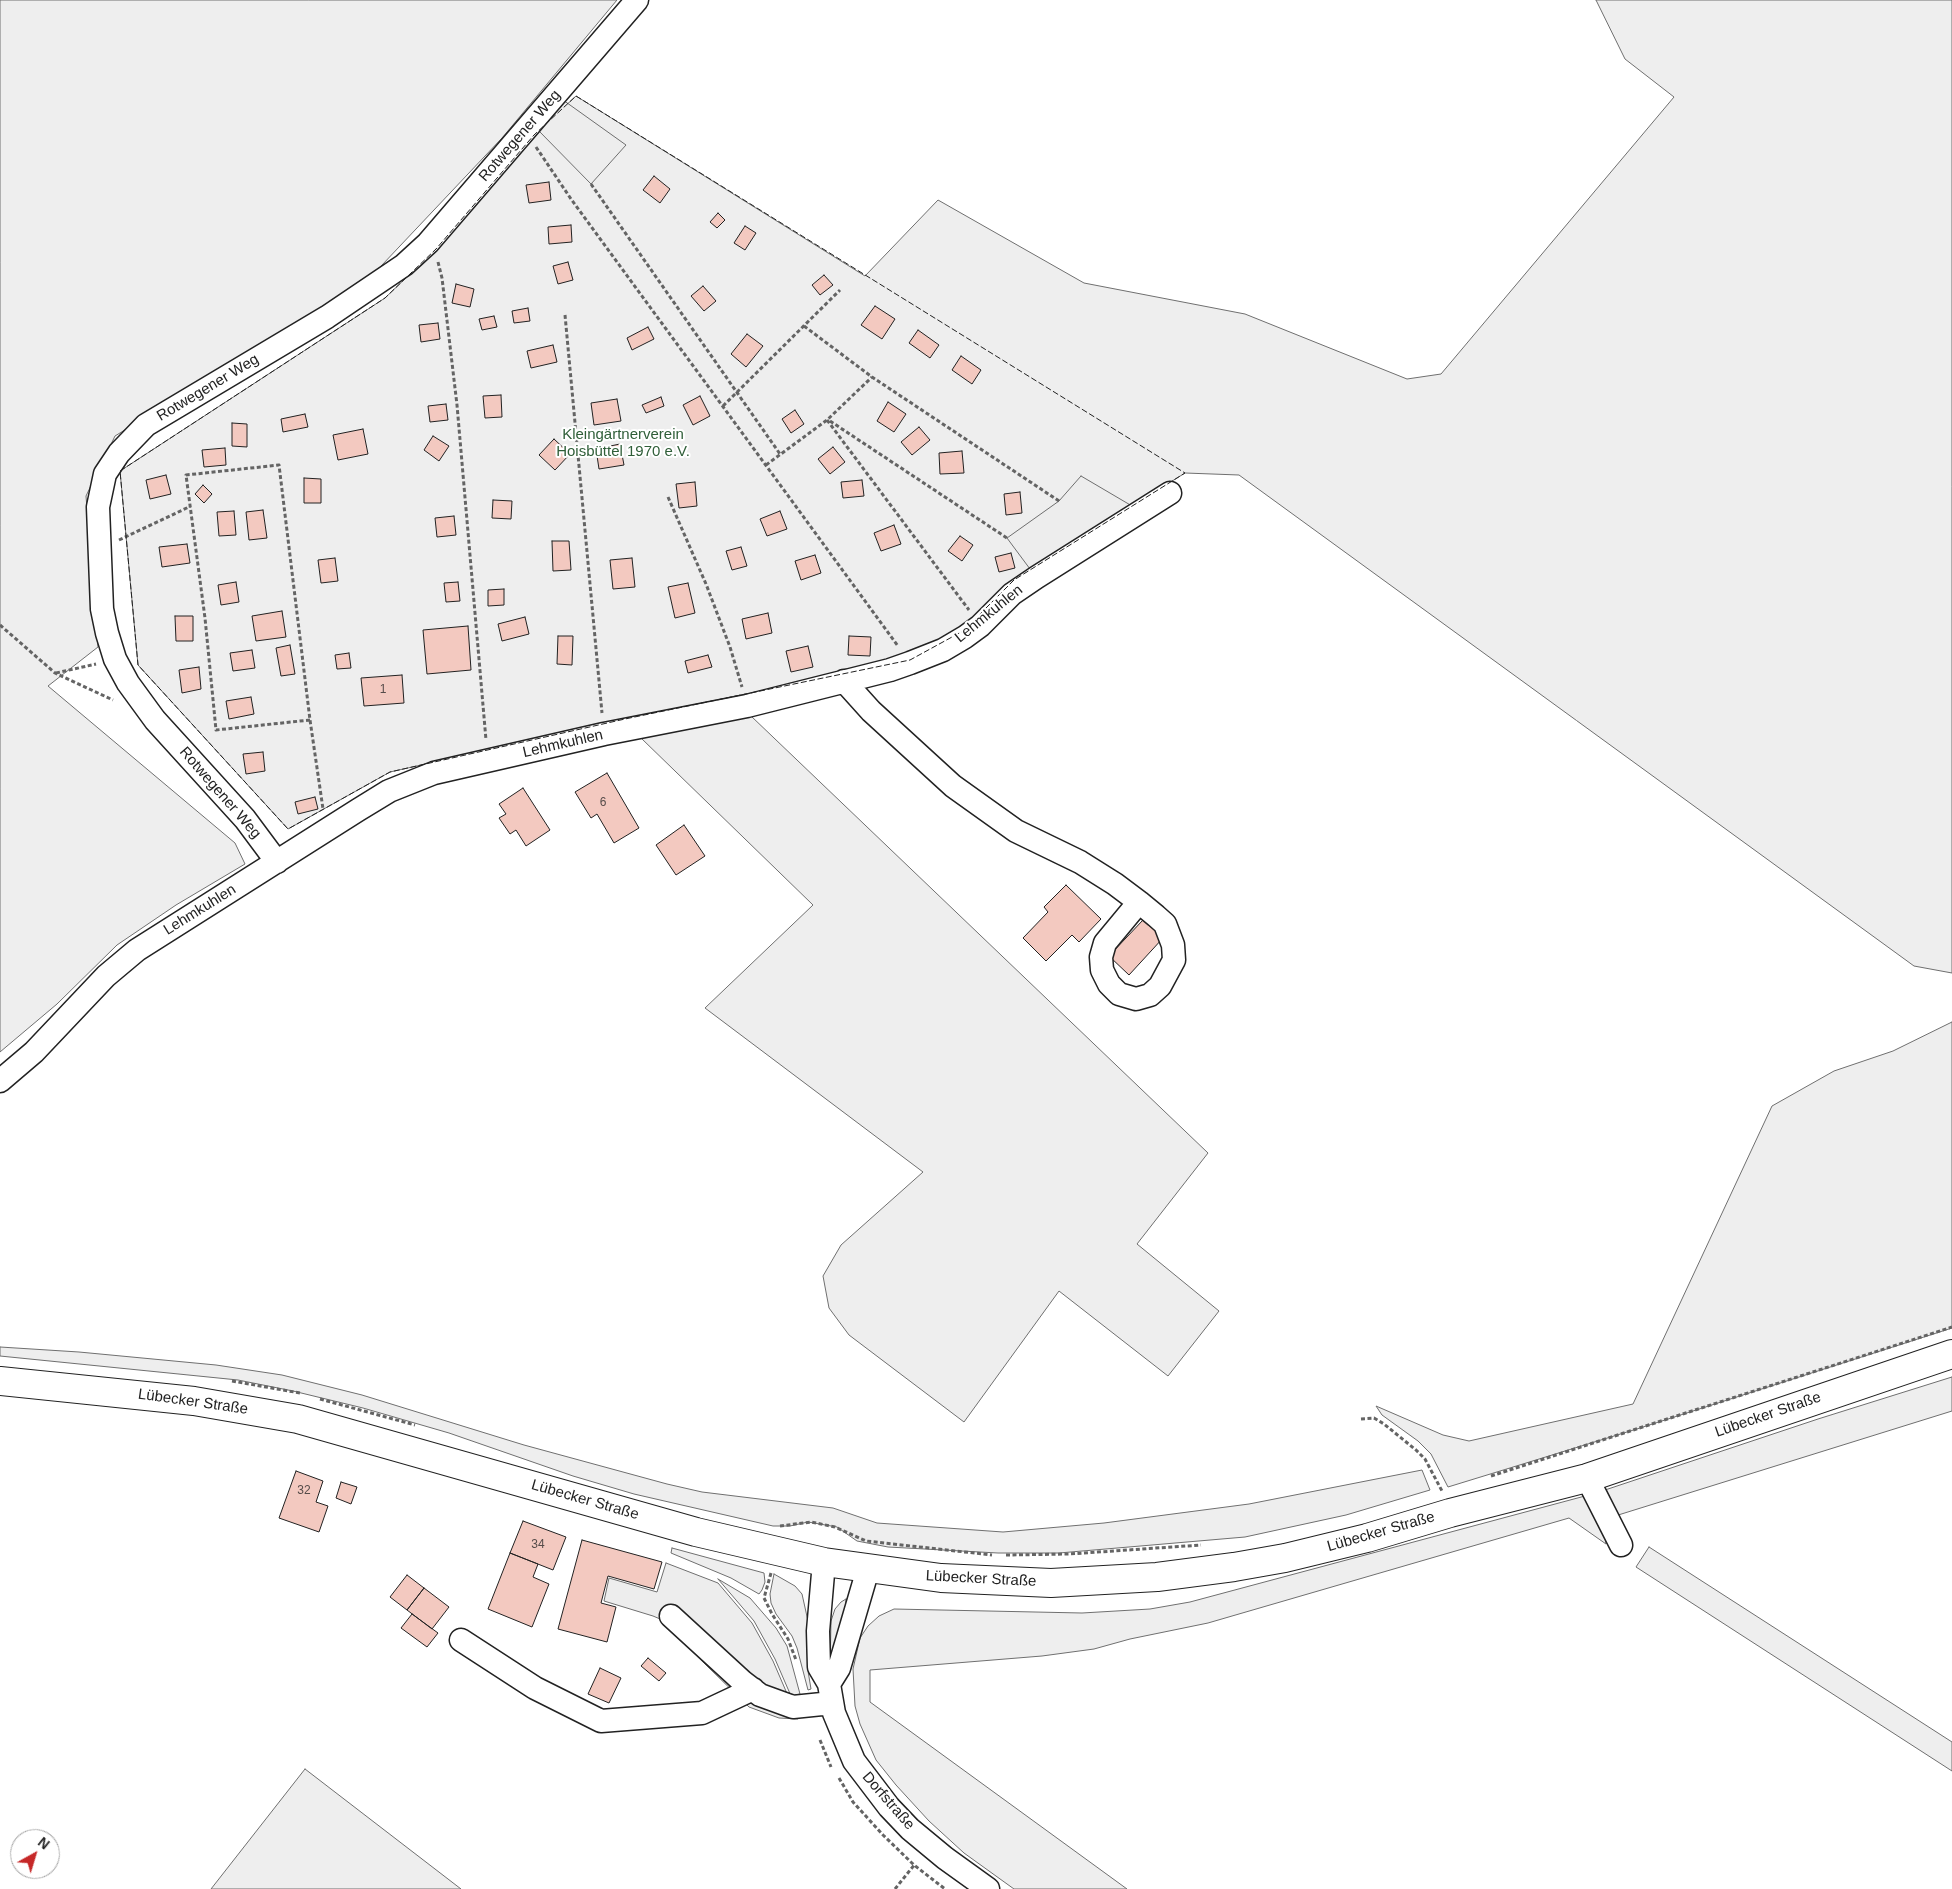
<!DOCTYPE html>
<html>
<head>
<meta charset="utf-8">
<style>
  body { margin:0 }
  #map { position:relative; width:1952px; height:1889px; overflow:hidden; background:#fff; font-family:Arial,sans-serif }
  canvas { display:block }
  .north { position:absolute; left:10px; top:1829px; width:50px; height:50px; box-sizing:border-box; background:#fff; border:1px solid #a7a7a7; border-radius:50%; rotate:39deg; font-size:14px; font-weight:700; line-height:20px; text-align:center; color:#222 }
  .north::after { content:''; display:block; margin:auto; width:18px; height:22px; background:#c62828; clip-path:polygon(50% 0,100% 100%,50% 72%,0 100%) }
</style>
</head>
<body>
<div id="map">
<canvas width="1952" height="1889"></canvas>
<div class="north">N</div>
</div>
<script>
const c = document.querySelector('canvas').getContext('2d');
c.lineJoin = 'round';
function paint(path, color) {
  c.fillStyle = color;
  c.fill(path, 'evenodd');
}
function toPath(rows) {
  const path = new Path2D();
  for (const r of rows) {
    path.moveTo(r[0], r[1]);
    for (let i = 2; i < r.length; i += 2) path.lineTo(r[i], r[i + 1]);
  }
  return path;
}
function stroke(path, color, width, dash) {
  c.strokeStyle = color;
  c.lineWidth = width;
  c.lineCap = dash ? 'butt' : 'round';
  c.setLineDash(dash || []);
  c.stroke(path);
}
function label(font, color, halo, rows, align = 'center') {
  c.font = font + ' Arial,sans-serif';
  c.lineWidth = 4;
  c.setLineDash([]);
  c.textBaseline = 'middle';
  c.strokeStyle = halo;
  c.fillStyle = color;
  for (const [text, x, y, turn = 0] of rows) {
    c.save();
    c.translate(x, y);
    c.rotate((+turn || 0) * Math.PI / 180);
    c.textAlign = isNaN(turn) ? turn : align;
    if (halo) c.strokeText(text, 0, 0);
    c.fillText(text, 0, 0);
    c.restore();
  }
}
const green = toPath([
  [0,0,617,0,502,138,365,283,115,436,86,496,98,647,48,686,235,843,245,864,176,905,117,945,57,1004,0,1052,0,0],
  [1596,0,1952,0,1952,973,1914,966,1239,475,1185,473,1014,580,963,631,910,660,625,719,390,772,288,829,138,665,120,471,385,298,436,249,534,135,576,96,865,276,938,200,1084,283,1245,314,1407,379,1441,374,1674,97,1625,59,1596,0],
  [751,716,1208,1153,1137,1244,1219,1311,1168,1376,1059,1291,964,1422,849,1335,829,1308,823,1276,841,1245,923,1172,705,1008,813,905,641,738,751,716],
  [1952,1022,1952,1328,1640,1428,1448,1487,1431,1454,1418,1441,1382,1415,1376,1406,1443,1435,1469,1441,1633,1404,1772,1106,1834,1071,1893,1051,1952,1022],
  [0,1347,79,1352,216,1365,282,1375,362,1395,524,1445,667,1484,702,1492,833,1508,877,1523,1003,1532,1104,1523,1249,1504,1422,1470,1430,1490,1346,1515,1245,1537,1059,1553,998,1553,888,1547,857,1541,837,1527,808,1522,790,1526,773,1526,634,1494,573,1476,449,1433,363,1408,293,1391,238,1380,0,1356,0,1347],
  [1952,1377,1952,1411,1615,1516,1602,1491,1818,1419,1952,1377],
  [1585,1496,1604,1531,1606,1544,1569,1518,1208,1623,1130,1639,1094,1649,1042,1656,870,1670,870,1702,1127,1889,1014,1889,964,1853,929,1821,896,1785,876,1760,860,1724,855,1706,853,1669,860,1638,868,1626,879,1616,894,1609,1082,1613,1150,1609,1190,1602,1585,1496],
  [1649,1547,1952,1742,1952,1771,1636,1567,1649,1547],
  [672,1548,764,1573,765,1582,762,1590,759,1594,731,1578,671,1553,672,1548],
  [774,1574,795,1586,802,1594,808,1621,808,1671,811,1689,808,1690,797,1648,792,1636,776,1614,771,1603,770,1594,774,1574],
  [718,1579,750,1598,776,1628,787,1646,800,1694,791,1696,775,1659,754,1621,718,1579],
  [846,1599,845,1614,830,1670,831,1621,835,1609,841,1602,846,1599],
  [305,1769,461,1889,211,1889,305,1769]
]);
paint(green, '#eee');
stroke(green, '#6f6f6f', 1);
const parking = toPath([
  [563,100,626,145,591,184,539,131,563,100],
  [1081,476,1132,506,1030,569,1007,538,1059,501,1081,476],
  [666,1563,718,1583,752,1623,773,1661,798,1719,779,1718,749,1707,704,1663,681,1635,665,1621,653,1616,604,1601,609,1578,657,1592,666,1563]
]);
paint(parking, '#ededed');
stroke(parking, '#6f6f6f', 1);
const building = toPath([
  [654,176,670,189,660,203,643,190,654,176],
  [549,182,551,200,529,203,526,185,549,182],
  [718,213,725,220,717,228,710,222,718,213],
  [571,225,572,242,549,244,548,227,571,225],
  [745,226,756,233,745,250,734,243,745,226],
  [568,262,573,280,558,284,553,266,568,262],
  [824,275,833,285,820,295,812,285,824,275],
  [456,284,474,289,470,307,452,303,456,284],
  [703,286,716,301,704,311,691,296,703,286],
  [875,306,895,319,882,339,861,325,875,306],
  [528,308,530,321,514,323,512,311,528,308],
  [494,316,497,327,482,330,479,319,494,316],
  [438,323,440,339,421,342,419,325,438,323],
  [648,327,654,339,632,350,627,338,648,327],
  [918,330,939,345,930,358,909,343,918,330],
  [747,334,763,346,746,367,731,354,747,334],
  [553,345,557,362,531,368,527,351,553,345],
  [961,356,981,370,972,384,952,370,961,356],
  [501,395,502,417,485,418,483,396,501,395],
  [700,396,710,416,693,425,683,405,700,396],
  [661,397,664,406,646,413,642,405,661,397],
  [617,399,621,421,594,425,591,403,617,399],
  [888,402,906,414,894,432,877,421,888,402],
  [446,404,448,420,430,422,428,406,446,404],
  [795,410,804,424,791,433,782,419,795,410],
  [305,414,308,427,283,432,281,419,305,414],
  [232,423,247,424,247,447,232,446,232,423],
  [919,427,930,440,912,455,901,442,919,427],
  [363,429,368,454,338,460,333,435,363,429],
  [433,436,449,446,439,461,424,450,433,436],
  [554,439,570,454,555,470,539,455,554,439],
  [620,444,624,465,599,469,596,449,620,444],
  [833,447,845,462,830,474,818,459,833,447],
  [225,448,226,465,204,467,202,450,225,448],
  [962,451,964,473,940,474,939,453,962,451],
  [166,475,171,494,150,499,146,480,166,475],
  [304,478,321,479,321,503,304,503,304,478],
  [862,480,864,496,843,498,841,482,862,480],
  [695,482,697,506,679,508,676,484,695,482],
  [203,485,212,494,204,503,195,494,203,485],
  [1020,492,1022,513,1006,515,1004,494,1020,492],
  [493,500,512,501,511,519,492,518,493,500],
  [263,510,267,538,249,540,246,512,263,510],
  [234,511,236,535,219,536,217,512,234,511],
  [780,511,787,529,767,536,760,519,780,511],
  [454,516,456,535,437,537,435,518,454,516],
  [894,525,901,544,881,551,874,533,894,525],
  [960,536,973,545,962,561,948,551,960,536],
  [552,541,569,541,571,570,553,571,552,541],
  [187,544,190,563,162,567,159,547,187,544],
  [741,547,747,566,732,570,726,551,741,547],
  [1011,553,1015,568,999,572,995,557,1011,553],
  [815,555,821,573,801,580,795,561,815,555],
  [335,558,338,581,321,583,318,560,335,558],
  [632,558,635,587,613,589,610,560,632,558],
  [236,582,239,602,221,605,218,585,236,582],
  [458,582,460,601,446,602,444,583,458,582],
  [688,583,695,613,675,618,668,587,688,583],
  [504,589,504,605,488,606,488,590,504,589],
  [282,611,286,637,256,641,252,616,282,611],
  [768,613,772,633,746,639,742,619,768,613],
  [175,616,193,616,193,641,176,641,175,616],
  [525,617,529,634,502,641,498,624,525,617],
  [468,626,471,670,427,674,423,630,468,626],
  [558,636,573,636,572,665,557,664,558,636],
  [849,636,871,637,870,656,848,655,849,636],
  [290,645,295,674,281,676,276,648,290,645],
  [808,646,813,667,791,672,786,651,808,646],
  [252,650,255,668,233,671,230,653,252,650],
  [349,653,351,668,337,669,335,655,349,653],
  [708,655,712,667,688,673,685,661,708,655],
  [199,667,201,689,182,693,179,670,199,667],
  [402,675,404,703,364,706,361,678,402,675],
  [251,697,254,714,229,719,226,701,251,697],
  [263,752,265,771,246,774,243,754,263,752],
  [607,773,639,828,614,843,597,814,591,818,575,792,607,773],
  [523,788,550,830,526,846,516,830,510,834,499,818,506,814,499,804,523,788],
  [315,797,318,809,298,814,295,802,315,797],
  [684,825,705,856,676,875,656,845,684,825],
  [1066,885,1101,919,1079,942,1072,935,1046,961,1023,938,1048,912,1044,907,1066,885],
  [1143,920,1163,938,1129,975,1109,956,1143,920],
  [296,1471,323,1481,316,1502,328,1506,319,1532,279,1518,296,1471],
  [341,1482,357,1487,351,1504,336,1498,341,1482],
  [523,1521,566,1537,553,1570,510,1553,523,1521],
  [582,1540,662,1562,654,1589,608,1576,601,1603,616,1607,607,1642,558,1629,582,1540],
  [510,1553,538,1564,533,1577,549,1584,532,1627,488,1609,510,1553],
  [407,1575,424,1588,407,1610,390,1597,407,1575],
  [424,1588,449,1607,432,1629,407,1610,424,1588],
  [412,1614,438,1633,427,1647,401,1628,412,1614],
  [648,1658,666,1673,659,1681,641,1666,648,1658],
  [600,1668,621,1678,609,1703,588,1694,600,1668]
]);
paint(building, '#f3c9c0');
stroke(building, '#222', 1);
const minor = toPath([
  [844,681,871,711,953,786,1016,831,1080,862,1115,884,1139,902,1156,916,1165,924,1173,945,1174,960,1160,986,1150,995,1136,999,1119,994,1109,984,1102,970,1101,957,1105,943,1139,902],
  [277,862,245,819,155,720,128,683,115,659,107,633,102,609,98,507,105,474,119,453,146,425,327,317,404,265,428,243,637,0],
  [0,1081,34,1052,106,976,137,950,358,810,389,791,434,773,604,734,747,706,890,670,910,663,943,650,965,637,980,626,1012,594,1037,577,1170,493],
  [1587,1478,1621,1545],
  [824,1562,818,1631,819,1667,829,1684,834,1713,854,1761,889,1807,910,1829,945,1858,988,1889],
  [671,1616,743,1682,760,1695,793,1707,832,1703],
  [461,1640,535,1688,601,1721,702,1713,753,1689],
  [829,1684,839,1668,868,1569]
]);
const major = toPath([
  [0,1381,194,1401,298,1419,696,1532,824,1562,941,1578,1051,1583,1157,1577,1234,1567,1285,1558,1367,1538,1450,1513,1587,1478,1952,1354]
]);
stroke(minor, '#222', 25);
stroke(major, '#222', 30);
stroke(toPath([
  [536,147,571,199,898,646],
  [591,184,780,454],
  [438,262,442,278,457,405,486,740],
  [565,315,602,713],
  [804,326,872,377,1059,501],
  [723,406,840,290],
  [827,420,969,610],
  [830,421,1007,538],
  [766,465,827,420,872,377],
  [668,497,706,584,730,647,742,687],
  [119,540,191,506],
  [0,625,55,673,113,700],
  [56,673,96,664],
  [310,720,216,730,205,618,186,475,279,465,310,720,323,809],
  [232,1381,300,1393],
  [320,1399,415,1425],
  [1361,1419,1374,1418,1384,1424,1416,1450,1425,1459,1442,1491],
  [1491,1476,1952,1327],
  [780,1526,811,1522,835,1527,866,1541,992,1555],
  [1006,1555,1069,1554,1201,1545],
  [771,1573,764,1598,772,1614,788,1639,796,1660],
  [820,1740,831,1767],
  [839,1778,853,1802,883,1835,914,1865,945,1889],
  [895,1889,915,1864]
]), '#646464', 3, [4, 2.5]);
stroke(minor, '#fff', 22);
stroke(major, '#fff', 28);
stroke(toPath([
  [576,96,1185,473,1014,580,963,631,910,660,625,719,390,772,288,829,138,665,120,471,385,298,436,249,534,135,576,96]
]), '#222', 1, [6, 2.5]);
label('12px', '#564c4a', null, [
  ["1",383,690],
  ["6",603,803],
  ["32",304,1491],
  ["34",538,1545]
]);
label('15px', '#222', '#fff', [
  ["Rotwegener Weg",520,136,-49],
  ["Rotwegener Weg",208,388,-31],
  ["Lehmkuhlen",989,614,-39],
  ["Lehmkuhlen",563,744,-13],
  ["Rotwegener Weg",220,793,49],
  ["Lehmkuhlen",200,910,-32],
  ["Lübecker Straße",193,1402,8],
  ["Lübecker Straße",1768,1415,-19],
  ["Lübecker Straße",585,1500,16],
  ["Lübecker Straße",1381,1532,-16],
  ["Lübecker Straße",981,1579,3],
  ["Dorfstraße",888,1801,49]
]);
label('15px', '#2f5e38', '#fff', [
  ["Kleingärtnerverein",623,435],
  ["Hoisbüttel 1970 e.V.",623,452]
]);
</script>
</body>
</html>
